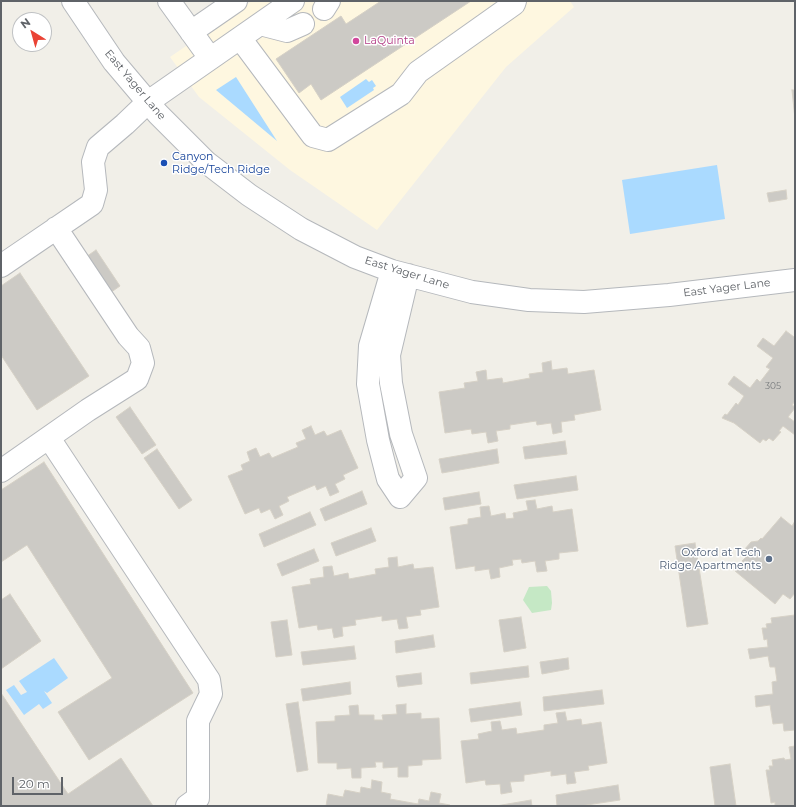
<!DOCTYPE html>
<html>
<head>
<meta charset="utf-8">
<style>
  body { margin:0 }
  #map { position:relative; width:796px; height:807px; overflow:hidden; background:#f1efe8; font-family:Montserrat,sans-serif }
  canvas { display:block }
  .frame { position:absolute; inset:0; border:2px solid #5f6368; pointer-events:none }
  .north { position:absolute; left:12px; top:12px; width:40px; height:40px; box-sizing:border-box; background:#fff; border:1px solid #bfc1c3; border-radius:50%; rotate:323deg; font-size:11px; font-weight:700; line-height:16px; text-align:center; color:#5f6368 }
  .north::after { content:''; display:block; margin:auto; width:14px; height:18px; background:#ea4335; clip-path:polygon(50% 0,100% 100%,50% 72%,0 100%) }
  .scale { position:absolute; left:12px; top:777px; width:51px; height:18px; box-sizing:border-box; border:2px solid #5f6368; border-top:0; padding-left:5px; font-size:12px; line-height:14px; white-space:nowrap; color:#5f6368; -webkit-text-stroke:3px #fff; paint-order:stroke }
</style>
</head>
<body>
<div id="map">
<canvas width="796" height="807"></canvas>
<div class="frame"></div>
<div class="north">N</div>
<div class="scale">20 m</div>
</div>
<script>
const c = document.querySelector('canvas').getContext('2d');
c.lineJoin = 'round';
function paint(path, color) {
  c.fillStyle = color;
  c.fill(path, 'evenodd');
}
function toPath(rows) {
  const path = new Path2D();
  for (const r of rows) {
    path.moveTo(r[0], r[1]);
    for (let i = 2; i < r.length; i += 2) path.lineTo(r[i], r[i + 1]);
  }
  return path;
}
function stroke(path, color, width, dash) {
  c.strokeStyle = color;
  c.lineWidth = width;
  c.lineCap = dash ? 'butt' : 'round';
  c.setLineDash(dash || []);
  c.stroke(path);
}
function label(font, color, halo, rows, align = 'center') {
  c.font = font + ' Montserrat,sans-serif';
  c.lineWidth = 3;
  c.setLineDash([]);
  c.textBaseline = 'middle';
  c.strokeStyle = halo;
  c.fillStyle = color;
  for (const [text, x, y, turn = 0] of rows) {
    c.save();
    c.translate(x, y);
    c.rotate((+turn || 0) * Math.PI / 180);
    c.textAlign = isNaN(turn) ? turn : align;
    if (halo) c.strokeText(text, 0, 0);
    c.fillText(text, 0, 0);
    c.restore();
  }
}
paint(toPath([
  [252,1,570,1,574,7,506,67,377,230,290,170,199,97,170,57]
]), '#fef7e0');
paint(toPath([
  [547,586,551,591,552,603,551,610,532,613,523,600,529,587]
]), '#c5e8c5');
paint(toPath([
  [236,77,277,141,216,90],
  [366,79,369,82,372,80,376,86,373,88,374,90,347,108,340,97],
  [717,165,725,219,630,234,622,180],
  [54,658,68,678,47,693,44,691,52,703,43,709,39,704,24,715,6,690,14,685,21,695,27,692,19,681]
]), '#aadaff');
const building = toPath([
  [381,1,471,1,321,100,311,84,299,93,276,59,341,16,346,24,381,1],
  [792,90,795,90,795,119,792,90],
  [786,190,787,199,769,202,767,193,786,190],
  [96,250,120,286,107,295,83,259,96,250],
  [20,273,89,376,37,410,1,355,1,286,20,273],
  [786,331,794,337,795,336,795,401,792,405,795,407,795,408,788,417,795,422,795,435,783,426,779,431,781,432,773,441,769,438,766,441,763,439,760,443,734,423,722,418,725,414,727,415,736,403,738,405,744,396,728,384,734,376,750,388,757,379,760,382,770,369,766,367,773,358,757,346,763,338,774,346,786,331],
  [551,361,552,370,567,368,568,374,594,370,601,410,574,415,575,420,561,422,562,432,553,434,551,423,537,425,536,421,510,425,510,429,496,431,498,441,488,443,486,432,472,434,471,429,445,433,439,392,465,388,464,383,478,381,476,372,486,370,487,380,502,378,503,383,530,378,529,374,543,372,542,363,551,361],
  [130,407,156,445,142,454,116,417,130,407],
  [311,426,315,435,324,431,327,436,341,430,358,468,343,475,345,479,335,484,339,492,330,496,326,486,317,490,315,485,287,497,289,501,279,506,283,515,275,519,270,509,261,513,259,508,245,514,228,476,243,470,241,465,250,461,247,452,256,448,260,457,269,453,272,458,298,447,296,443,306,439,302,430,311,426],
  [565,441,567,454,525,459,523,447,565,441],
  [157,449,192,500,179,509,144,458,157,449],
  [497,449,499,463,442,473,439,459,497,449],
  [44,462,193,693,89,760,58,712,112,678,27,545,1,562,1,490,44,462],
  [576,476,578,490,517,499,514,485,576,476],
  [362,491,367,504,325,521,320,509,362,491],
  [479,492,481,504,445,510,443,498,479,492],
  [535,500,537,509,552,506,553,512,572,509,578,551,559,553,559,559,545,561,547,571,537,572,535,561,522,563,521,559,512,560,513,565,499,568,500,577,491,579,489,569,475,571,475,566,456,569,450,527,468,524,468,519,481,517,480,507,489,506,491,516,505,513,506,519,514,518,513,513,528,510,526,501,535,500],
  [310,512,316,525,264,547,259,534,310,512],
  [781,517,792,526,795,521,795,593,790,599,783,594,775,604,735,571,743,562,742,561,746,557,744,550,751,542,758,541,761,538,762,539,781,517],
  [371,528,376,541,336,556,331,543,371,528],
  [695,543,708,624,687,627,675,546,695,543],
  [314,549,319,561,282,576,277,564,314,549],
  [397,557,398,567,413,564,414,569,433,567,439,607,420,610,421,615,406,617,408,628,399,629,397,619,382,621,382,616,355,620,356,625,342,627,343,636,334,638,332,628,318,630,317,625,299,628,292,587,311,584,310,579,324,577,323,567,332,566,334,576,348,573,349,579,376,574,375,569,389,567,388,558,397,557],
  [10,594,41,641,1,669,1,600,10,594],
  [795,615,795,730,784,731,783,723,773,724,770,705,756,707,755,696,773,694,772,682,777,681,775,667,770,667,768,656,750,659,748,649,768,647,767,639,764,640,762,628,767,628,766,624,772,623,771,618,795,615],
  [521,617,526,648,504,652,499,620,521,617],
  [287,620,292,655,276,657,271,622,287,620],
  [433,635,435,647,396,653,395,641,433,635],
  [354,646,356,659,303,665,301,652,354,646],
  [568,658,569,669,542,674,540,662,568,658],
  [528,666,529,677,471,684,470,673,528,666],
  [421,673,422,684,398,687,396,676,421,673],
  [350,682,351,694,303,701,301,689,350,682],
  [602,690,604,704,544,711,543,697,602,690],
  [1,693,68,794,121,758,153,806,2,806,1,804,1,693],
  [298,702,308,770,297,772,286,704,298,702],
  [520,702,522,715,471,722,469,709,520,702],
  [406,704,406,714,421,713,421,719,439,718,441,759,422,760,422,765,408,766,408,777,398,777,398,767,383,768,383,762,375,762,376,767,361,768,361,778,352,778,351,768,337,769,337,763,318,763,316,722,335,721,335,716,350,715,349,706,358,705,359,715,374,715,374,720,383,720,382,715,397,714,396,705,406,704],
  [565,712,567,721,581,719,582,725,601,722,607,763,588,766,589,770,574,772,576,783,567,784,566,774,551,776,551,771,524,775,524,781,510,782,512,792,501,794,500,784,486,785,485,780,466,783,461,741,479,739,478,734,492,731,491,722,500,721,502,730,516,728,517,734,544,730,544,725,558,723,556,713,565,712],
  [795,746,795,806,775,806,775,802,771,803,766,770,770,770,769,766,773,766,772,760,784,758,785,760,791,759,789,747,795,746],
  [730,764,736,806,715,806,710,767,730,764],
  [372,780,382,782,381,792,391,794,390,799,418,804,419,799,429,801,431,792,441,794,439,803,450,805,450,806,326,806,328,794,343,797,345,790,360,793,361,787,371,789,372,780],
  [618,785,620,800,580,806,557,806,556,795,618,785],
  [531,800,532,806,496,806,531,800]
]);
paint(building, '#cccac5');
stroke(building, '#d6d1c6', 1);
const minor = toPath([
  [73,1,114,62,158,114,206,162,249,195,301,229,355,257,392,271,472,292,529,300,584,302,669,295,795,280],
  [169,1,210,58],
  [324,9,329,1],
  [260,24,287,31,303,24],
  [191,32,236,1],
  [240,38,313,136,328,140,401,94,418,72,514,4,515,1],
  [1,266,92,204,96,190,93,162,98,147,125,124,148,102,293,1],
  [392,271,370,346,368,384,378,440,388,479,400,497,416,478,401,434,391,383,389,355,408,275],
  [49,438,209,680,211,694,198,721,198,798,187,806],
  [1,471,88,410,137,379,143,363,139,348,128,336,56,228]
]);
stroke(minor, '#b5b8bc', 24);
stroke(minor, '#fff', 22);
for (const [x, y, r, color] of [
  [356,41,4,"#d1479c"],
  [164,163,4,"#1a4fb4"],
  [769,559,4,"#5c6f8a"]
]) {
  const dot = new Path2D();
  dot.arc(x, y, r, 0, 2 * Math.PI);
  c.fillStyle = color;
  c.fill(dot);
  stroke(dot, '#fff', 1.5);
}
label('9px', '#7a7d7f', null, [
  ["305",773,386]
]);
label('11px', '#b23c85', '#fff', [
  ["LaQuinta",364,41]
], 'left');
label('11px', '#5f6368', '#fff', [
  ["East Yager Lane",135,85,50],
  ["East Yager Lane",407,273,17],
  ["East Yager Lane",727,288,-7]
]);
label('11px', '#164399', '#fff', [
  ["Canyon",172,157],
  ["Ridge/Tech Ridge",172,170]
], 'left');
label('11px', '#4e5e75', '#fff', [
  ["Oxford at Tech",761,553],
  ["Ridge Apartments",761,566]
], 'right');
</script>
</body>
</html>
